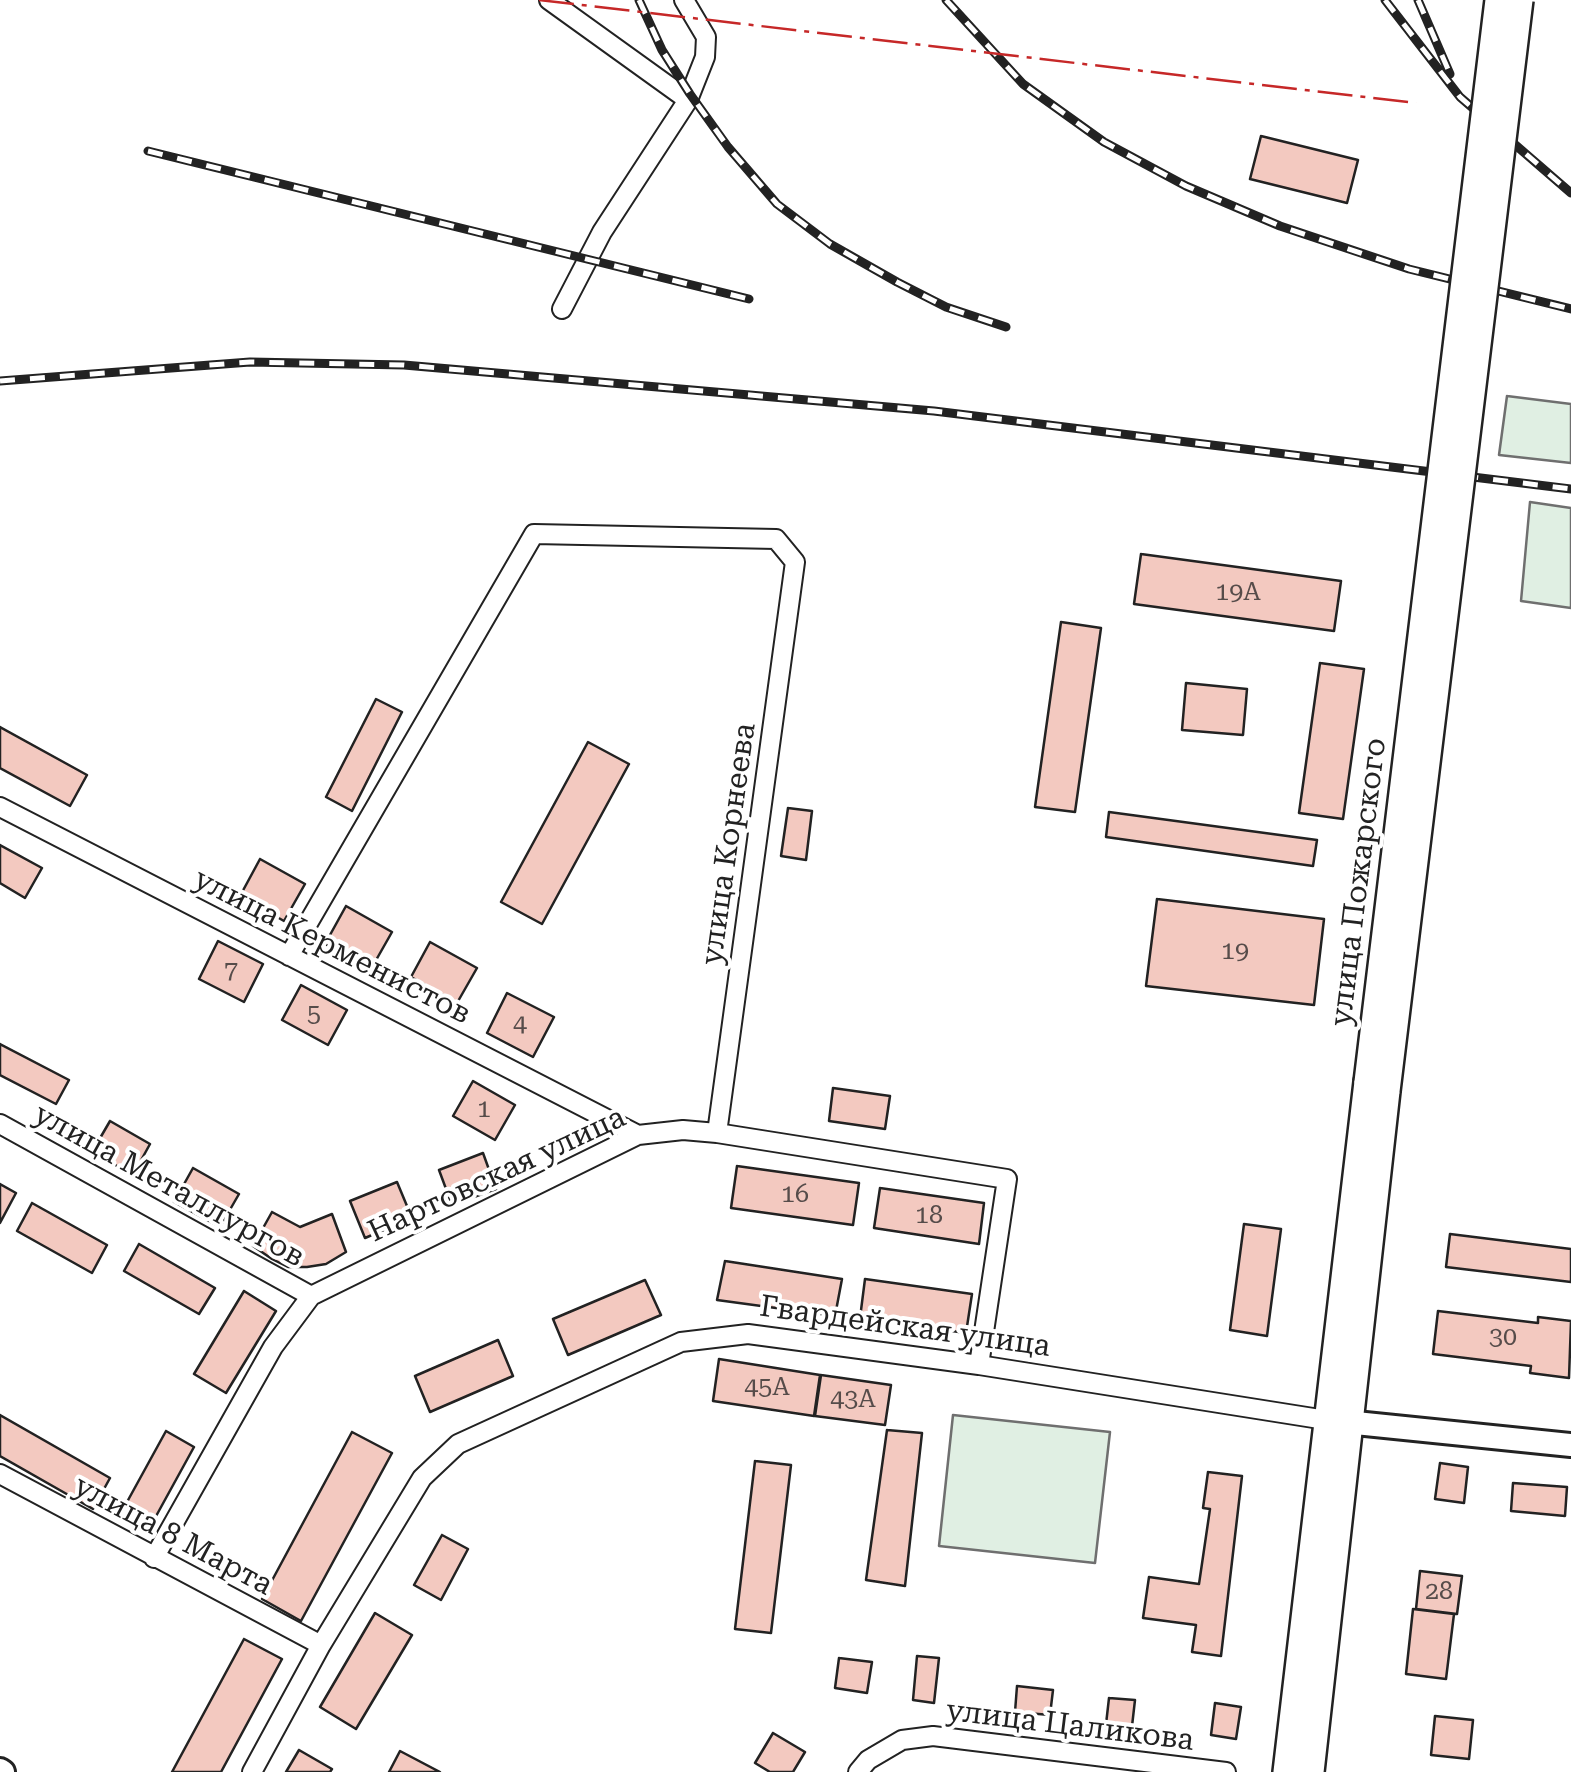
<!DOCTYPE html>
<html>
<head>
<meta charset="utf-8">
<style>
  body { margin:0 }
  canvas { display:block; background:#fff }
</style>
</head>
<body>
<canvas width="1571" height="1772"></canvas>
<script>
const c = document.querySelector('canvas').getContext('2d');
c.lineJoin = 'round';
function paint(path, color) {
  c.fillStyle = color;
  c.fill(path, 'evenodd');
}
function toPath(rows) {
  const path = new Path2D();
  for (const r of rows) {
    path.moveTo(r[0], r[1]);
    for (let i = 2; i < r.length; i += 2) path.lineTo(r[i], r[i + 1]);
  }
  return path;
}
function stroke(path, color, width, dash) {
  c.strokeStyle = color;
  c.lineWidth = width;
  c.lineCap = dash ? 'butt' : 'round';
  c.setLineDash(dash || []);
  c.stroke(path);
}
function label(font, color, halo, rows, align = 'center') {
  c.font = font + ' "Roboto Serif",serif';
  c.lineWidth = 8;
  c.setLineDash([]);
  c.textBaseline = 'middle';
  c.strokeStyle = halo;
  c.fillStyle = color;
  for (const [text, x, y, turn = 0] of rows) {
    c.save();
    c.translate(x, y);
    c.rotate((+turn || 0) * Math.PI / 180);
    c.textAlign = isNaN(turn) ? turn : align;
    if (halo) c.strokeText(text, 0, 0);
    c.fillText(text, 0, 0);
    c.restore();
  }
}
const green = toPath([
  [1507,396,1571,404,1571,463,1499,455,1507,396],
  [1530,502,1571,508,1571,608,1521,601,1530,502],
  [953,1415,1110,1432,1095,1563,939,1546,953,1415]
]);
paint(green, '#e0efe3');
stroke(green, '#6f6f6f', 2.5);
const building = toPath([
  [1261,136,1358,160,1347,203,1250,179,1261,136],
  [1141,554,1341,581,1334,631,1134,604,1141,554],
  [1061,622,1101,628,1075,812,1035,807,1061,622],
  [1320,663,1364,669,1343,819,1299,813,1320,663],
  [1186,683,1247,689,1243,735,1182,730,1186,683],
  [376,699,402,712,352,811,326,797,376,699],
  [0,727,87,775,70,806,0,768,0,727],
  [588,742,629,764,542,924,501,902,588,742],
  [788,808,812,811,806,860,781,856,788,808],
  [1109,812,1317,840,1313,866,1106,837,1109,812],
  [0,845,42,868,25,898,0,883,0,845],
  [260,859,305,884,284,921,240,896,260,859],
  [1157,899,1324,919,1314,1005,1146,986,1157,899],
  [346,906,392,932,371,969,325,944,346,906],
  [218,941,263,964,244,1002,199,979,218,941],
  [430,942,477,968,457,1003,411,977,430,942],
  [301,985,347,1010,328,1045,282,1020,301,985],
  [507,993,554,1017,533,1057,487,1033,507,993],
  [0,1044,69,1080,56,1104,0,1075,0,1044],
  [473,1081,515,1105,495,1140,453,1116,473,1081],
  [833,1088,890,1096,885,1129,829,1121,833,1088],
  [110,1121,150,1144,133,1175,92,1152,110,1121],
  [483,1153,496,1189,452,1205,439,1170,483,1153],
  [737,1166,859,1183,853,1225,731,1208,737,1166],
  [193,1168,239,1194,220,1227,174,1202,193,1168],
  [397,1182,412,1218,365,1238,350,1201,397,1182],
  [0,1184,16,1193,0,1223,0,1184],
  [880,1188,984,1203,979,1244,874,1228,880,1188],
  [32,1203,107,1245,92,1273,17,1231,32,1203],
  [272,1212,300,1227,332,1214,346,1252,326,1264,307,1267,288,1267,272,1259,253,1246,272,1212],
  [1244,1224,1281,1229,1267,1336,1230,1330,1244,1224],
  [1450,1234,1571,1249,1571,1282,1446,1267,1450,1234],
  [139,1244,215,1288,199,1314,124,1271,139,1244],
  [725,1261,842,1279,835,1316,717,1300,725,1261],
  [865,1279,972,1294,966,1333,860,1318,865,1279],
  [645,1280,661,1315,568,1355,553,1319,645,1280],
  [244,1291,276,1311,226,1393,194,1374,244,1291],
  [1438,1311,1538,1323,1538,1317,1571,1321,1569,1378,1530,1373,1531,1366,1433,1354,1438,1311],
  [498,1340,513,1376,430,1412,415,1376,498,1340],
  [719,1359,820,1375,814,1416,713,1401,719,1359],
  [821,1375,891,1385,885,1425,815,1416,821,1375],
  [0,1415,110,1478,93,1509,0,1456,0,1415],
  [887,1430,922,1433,905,1586,866,1580,887,1430],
  [166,1431,194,1447,155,1518,127,1502,166,1431],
  [352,1432,392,1453,301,1621,262,1599,352,1432],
  [755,1461,791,1465,771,1633,735,1629,755,1461],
  [1440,1463,1468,1467,1464,1503,1435,1499,1440,1463],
  [1208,1472,1242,1476,1221,1656,1192,1652,1196,1625,1143,1618,1149,1577,1199,1584,1210,1509,1203,1508,1208,1472],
  [1513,1483,1567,1487,1565,1516,1511,1511,1513,1483],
  [442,1535,468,1549,441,1600,414,1585,442,1535],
  [1420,1571,1462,1576,1457,1614,1416,1609,1420,1571],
  [1413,1609,1454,1614,1446,1679,1406,1674,1413,1609],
  [375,1613,412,1635,356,1729,320,1707,375,1613],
  [244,1639,282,1659,221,1772,172,1772,244,1639],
  [917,1656,939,1658,934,1703,913,1700,917,1656],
  [839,1658,872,1662,867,1693,835,1688,839,1658],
  [1017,1686,1053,1690,1050,1715,1015,1712,1017,1686],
  [1109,1698,1135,1700,1131,1735,1105,1733,1109,1698],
  [1215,1703,1241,1707,1236,1739,1211,1735,1215,1703],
  [1435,1716,1473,1720,1469,1759,1431,1755,1435,1716],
  [773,1733,805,1752,793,1772,770,1772,755,1763,773,1733],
  [299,1750,332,1769,330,1772,286,1772,299,1750],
  [400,1751,440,1772,389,1772,400,1751]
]);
paint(building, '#f3c9c0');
stroke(building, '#222', 2.5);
const street = toPath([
  [549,0,688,100],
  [562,309,602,232,688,100,705,57,706,37,684,0],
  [0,807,638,1135],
  [289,956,534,534,776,539,795,562,717,1133],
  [0,1124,311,1296],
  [0,1474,321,1645],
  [154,1558,273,1347,311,1296,638,1135,683,1130,717,1133,1007,1179,979,1365],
  [252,1772,321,1645,422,1478,458,1444,681,1342,748,1334,979,1365,1326,1420],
  [858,1772,868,1760,902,1740,933,1736,1226,1772]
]);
const secondary = toPath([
  [1336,1421,1571,1445],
  [0,1770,3,1772]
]);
const primary = toPath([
  [1286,1772,1367,1082],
  [1311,1772,1387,1091]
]);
stroke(street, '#222', 22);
stroke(secondary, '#222', 28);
stroke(primary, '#222', 30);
stroke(street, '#fff', 18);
stroke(secondary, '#fff', 22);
stroke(primary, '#fff', 25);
const rail = toPath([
  [639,0,662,50,690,94,728,147,777,204,830,244,897,282,946,307,1006,327],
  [946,0,1023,84,1104,142,1186,186,1280,226,1409,269,1571,309],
  [1385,0,1460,97,1571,193],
  [1418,0,1450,74],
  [148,151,749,299],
  [0,381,250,362,404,365,934,411,1571,489]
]);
stroke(rail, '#222', 9);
stroke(rail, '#fff', 5, [15]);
const primaryBridge = toPath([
  [1367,1082,1498,0],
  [1387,1091,1520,0]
]);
stroke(primaryBridge, '#222', 30, []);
stroke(primaryBridge, '#fff', 25);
stroke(toPath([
  [539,0,1416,103]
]), '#c62828', 2.5, [35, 8, 5, 8]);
label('25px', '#564c4a', null, [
  ["19А",1238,593],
  ["19",1235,952],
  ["7",231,971],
  ["5",314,1015],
  ["4",520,1025],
  ["1",484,1110],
  ["16",795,1195],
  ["18",929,1216],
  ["30",1503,1338],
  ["45А",767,1388],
  ["43А",853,1400],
  ["28",1439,1592]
]);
label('30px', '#222', '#fff', [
  ["улица Корнеева",729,844,-82],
  ["улица Пожарского",1359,882,-83],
  ["улица Керменистов",332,947,27],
  ["Нартовская улица",497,1175,-25],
  ["улица Металлургов",169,1186,29],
  ["Гвардейская улица",905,1327,8],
  ["улица 8 Марта",173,1536,28],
  ["улица Цаликова",1070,1726,7]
]);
</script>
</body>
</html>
